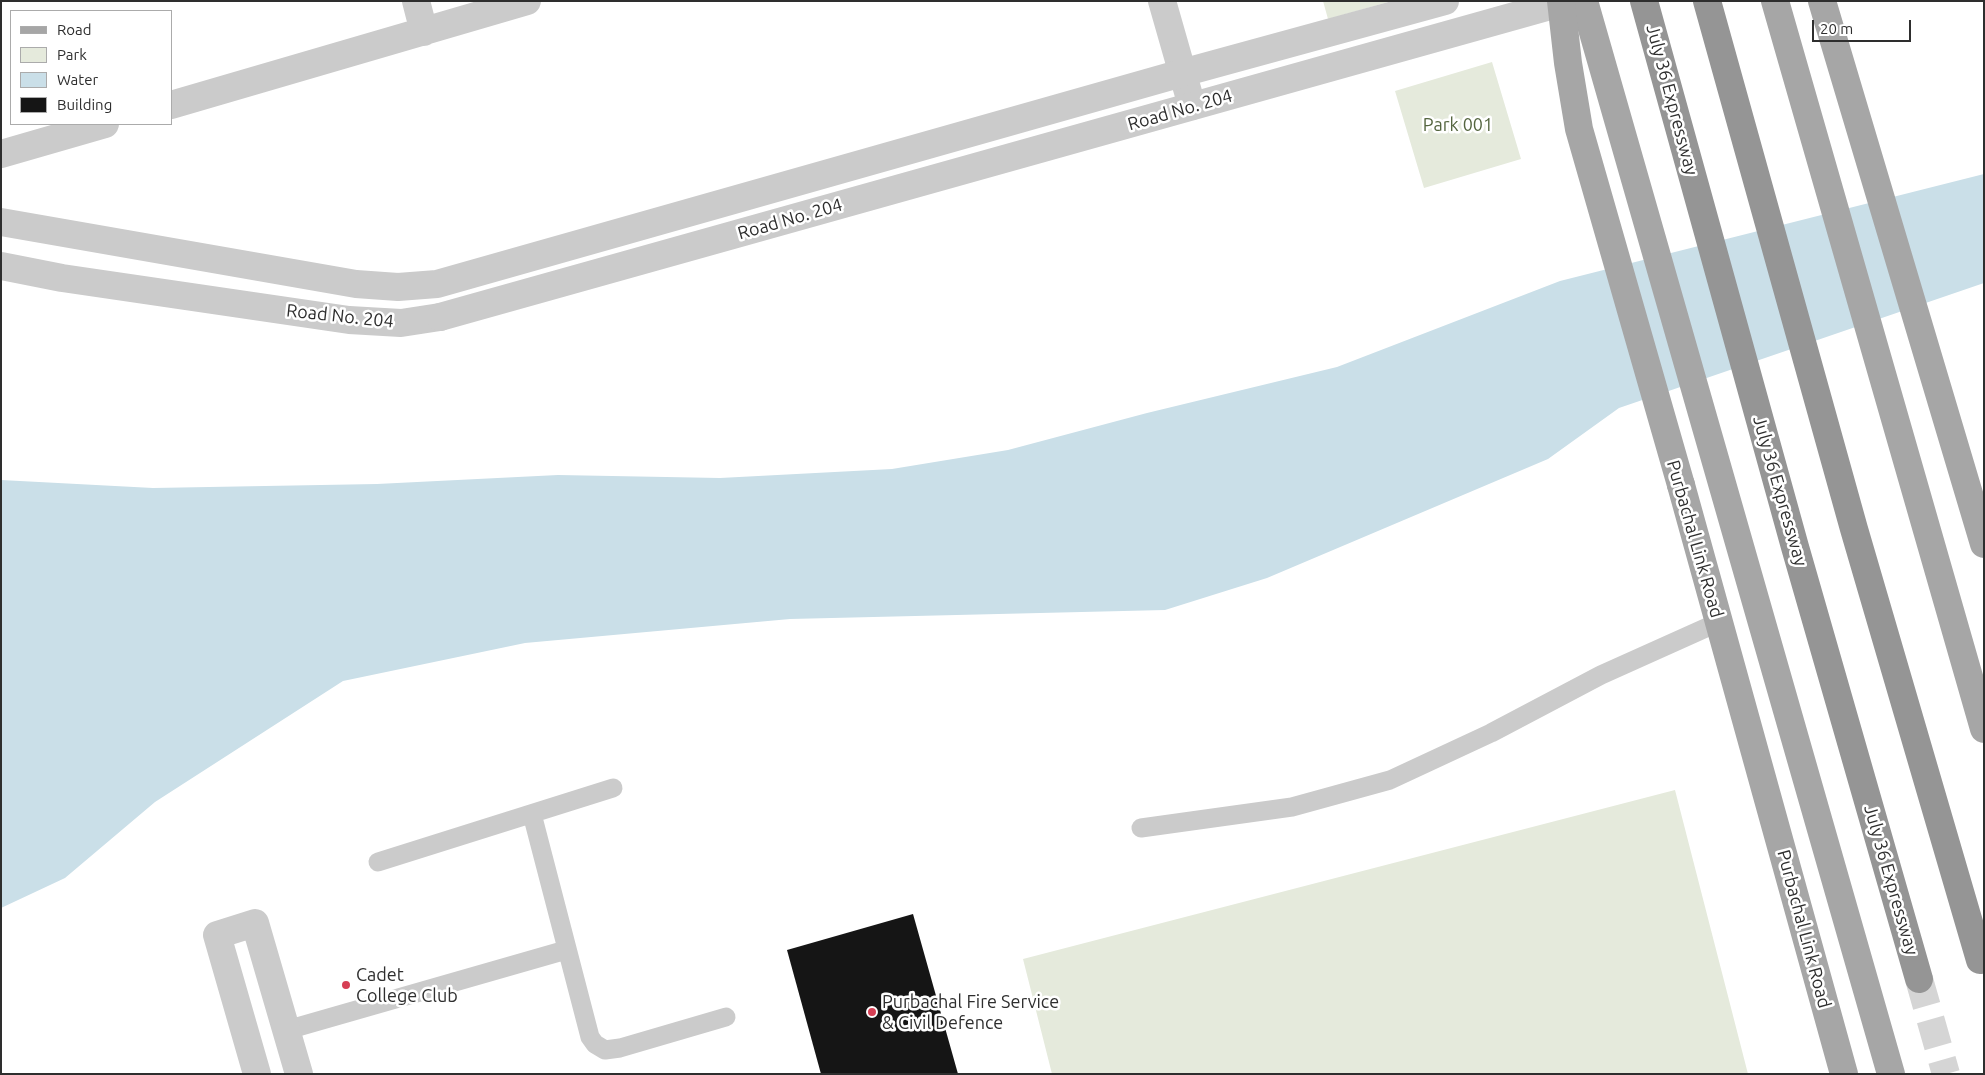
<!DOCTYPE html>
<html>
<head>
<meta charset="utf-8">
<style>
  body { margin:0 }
  #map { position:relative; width:1985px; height:1075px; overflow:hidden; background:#fff; font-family:Ubuntu,sans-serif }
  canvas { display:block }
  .frame { position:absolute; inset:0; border:2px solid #2e2e2e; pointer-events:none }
  .legend { position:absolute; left:10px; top:10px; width:162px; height:115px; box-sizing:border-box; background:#fff; border:1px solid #ababab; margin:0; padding:6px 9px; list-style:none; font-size:15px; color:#2e2e2e }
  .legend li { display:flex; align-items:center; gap:10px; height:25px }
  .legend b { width:25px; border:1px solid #ababab }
  .scale { position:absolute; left:1812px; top:20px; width:99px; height:22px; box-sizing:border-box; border:2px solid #2e2e2e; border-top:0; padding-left:6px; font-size:15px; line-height:18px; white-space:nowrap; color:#2e2e2e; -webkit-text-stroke:4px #fff; paint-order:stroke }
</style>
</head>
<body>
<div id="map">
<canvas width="1985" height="1075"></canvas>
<div class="frame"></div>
<ul class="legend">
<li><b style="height:6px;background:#a6a6a6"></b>Road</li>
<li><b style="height:14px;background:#e5eadc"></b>Park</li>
<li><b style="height:14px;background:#cadfe8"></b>Water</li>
<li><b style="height:14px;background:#151515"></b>Building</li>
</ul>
<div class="scale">20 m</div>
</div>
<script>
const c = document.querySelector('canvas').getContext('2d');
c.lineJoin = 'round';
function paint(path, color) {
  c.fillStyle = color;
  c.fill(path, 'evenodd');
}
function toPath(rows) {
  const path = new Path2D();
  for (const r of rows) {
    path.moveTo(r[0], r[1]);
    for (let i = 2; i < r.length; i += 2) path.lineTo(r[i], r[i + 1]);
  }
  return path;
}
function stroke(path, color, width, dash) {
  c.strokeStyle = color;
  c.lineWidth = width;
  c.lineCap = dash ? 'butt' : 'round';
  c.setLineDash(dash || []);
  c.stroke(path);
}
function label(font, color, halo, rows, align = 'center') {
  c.font = font + ' Ubuntu,sans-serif';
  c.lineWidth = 5;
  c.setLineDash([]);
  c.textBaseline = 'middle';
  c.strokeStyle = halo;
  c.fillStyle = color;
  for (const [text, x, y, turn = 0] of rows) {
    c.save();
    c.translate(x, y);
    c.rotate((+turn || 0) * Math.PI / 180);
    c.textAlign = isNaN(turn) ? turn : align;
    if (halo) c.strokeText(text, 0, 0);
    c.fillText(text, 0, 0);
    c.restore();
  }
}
paint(toPath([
  [1323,1,1392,1,1328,19],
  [1492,62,1521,159,1424,188,1395,91],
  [1675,790,1748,1074,1052,1074,1023,959]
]), '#e5eadc');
paint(toPath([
  [1984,174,1984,283,1619,408,1548,459,1267,578,1165,610,790,619,525,643,343,681,155,802,65,878,1,908,1,480,153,488,377,484,558,475,720,478,892,469,1008,450,1147,413,1337,367,1560,281]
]), '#cadfe8');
paint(toPath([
  [913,914,958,1074,821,1074,787,950]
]), '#151515');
stroke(toPath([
  [1919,979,1946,1074]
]), '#d5d5d5', 28, [28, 14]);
stroke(toPath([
  [532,814,590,1037,595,1044,605,1050,620,1048,726,1017],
  [1141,828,1292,807,1390,780,1491,733,1601,675,1719,622],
  [378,862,613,788],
  [287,1030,566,950]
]), '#cbcbcb', 19);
stroke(toPath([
  [416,1,424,32],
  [1162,1,1192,106],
  [171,105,527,1],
  [1,154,105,124],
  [1,266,62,278,349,320,401,323,440,317],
  [257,1074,217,935,255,923,299,1074]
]), '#cbcbcb', 28);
stroke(toPath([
  [1,222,356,284,398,287,437,284,1182,73,1445,1],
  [440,317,1568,1]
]), '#cbcbcb', 28);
stroke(toPath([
  [1584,1,1891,1074],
  [1775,1,1984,729],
  [1822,1,1984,544],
  [1681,485,1844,1074]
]), '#a6a6a6', 28);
stroke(toPath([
  [1644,1,1795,547,1919,979],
  [1707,1,1854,529,1980,960]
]), '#959595', 28);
stroke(toPath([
  [1561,1,1568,63,1579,129,1681,485]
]), '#a6a6a6', 28);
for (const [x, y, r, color] of [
  [346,985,5,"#d63f54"],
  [872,1012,5,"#d63f54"]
]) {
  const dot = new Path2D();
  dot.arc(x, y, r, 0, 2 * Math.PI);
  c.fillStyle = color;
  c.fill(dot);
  stroke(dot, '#fff', 2);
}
label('18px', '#2e2e2e', '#fff', [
  ["July 36 Expressway",1672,100,75],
  ["Road No. 204",1180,110,-16],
  ["Road No. 204",790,219,-16],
  ["Road No. 204",340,316,6],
  ["July 36 Expressway",1780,491,74],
  ["Purbachal Link Road",1695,539,74],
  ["July 36 Expressway",1891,880,74],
  ["Purbachal Link Road",1804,929,75]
]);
label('18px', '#54653f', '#fff', [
  ["Park 001",1458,125]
]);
label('18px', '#2e2e2e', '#fff', [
  ["Cadet",356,975],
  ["College Club",356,996],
  ["Purbachal Fire Service",882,1002],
  ["& Civil Defence",882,1023]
], 'left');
</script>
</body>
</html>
